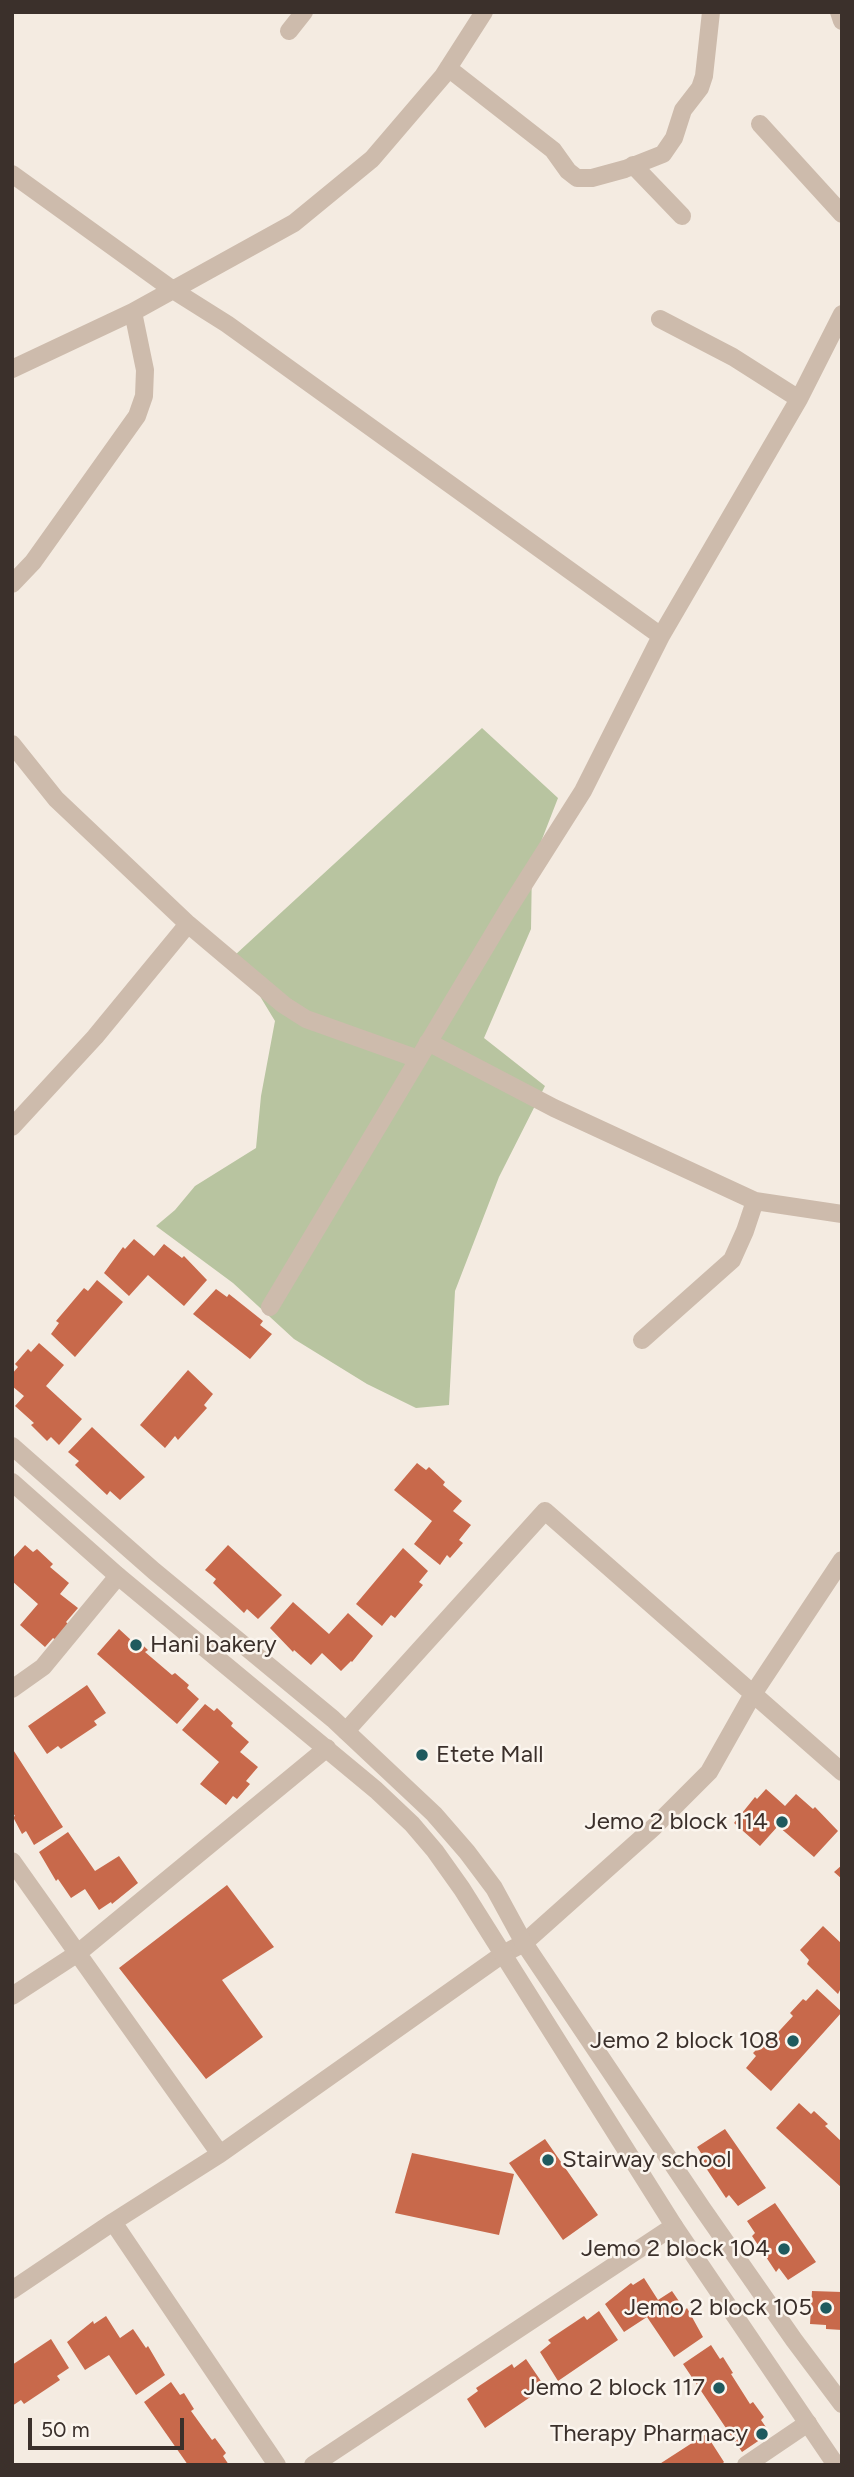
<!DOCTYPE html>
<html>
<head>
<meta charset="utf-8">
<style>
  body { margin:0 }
  #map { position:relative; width:854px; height:2477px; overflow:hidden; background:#f4ebe1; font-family:Figtree,sans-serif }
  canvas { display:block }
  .frame { position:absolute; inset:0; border:14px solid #3b302b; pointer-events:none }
  .scale { position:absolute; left:28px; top:2418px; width:156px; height:32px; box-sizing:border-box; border:4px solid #3b302b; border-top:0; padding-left:9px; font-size:21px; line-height:24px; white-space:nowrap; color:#3b302b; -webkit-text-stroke:5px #fbf5ee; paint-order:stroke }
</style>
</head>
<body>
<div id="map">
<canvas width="854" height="2477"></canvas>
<div class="frame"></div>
<div class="scale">50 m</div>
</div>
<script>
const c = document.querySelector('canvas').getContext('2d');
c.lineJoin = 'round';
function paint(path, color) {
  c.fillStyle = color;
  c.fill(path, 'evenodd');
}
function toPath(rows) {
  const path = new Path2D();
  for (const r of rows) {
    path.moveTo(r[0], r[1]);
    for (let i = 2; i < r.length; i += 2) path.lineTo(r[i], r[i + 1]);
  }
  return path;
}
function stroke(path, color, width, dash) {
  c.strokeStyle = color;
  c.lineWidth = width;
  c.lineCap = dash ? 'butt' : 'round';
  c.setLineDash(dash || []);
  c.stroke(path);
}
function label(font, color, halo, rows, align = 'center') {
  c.font = font + ' Figtree,sans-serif';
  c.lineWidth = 5;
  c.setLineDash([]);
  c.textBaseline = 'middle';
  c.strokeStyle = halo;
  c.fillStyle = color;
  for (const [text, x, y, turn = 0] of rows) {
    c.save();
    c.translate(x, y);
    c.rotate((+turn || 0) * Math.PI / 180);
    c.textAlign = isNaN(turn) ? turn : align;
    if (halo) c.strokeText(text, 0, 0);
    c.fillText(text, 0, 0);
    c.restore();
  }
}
paint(toPath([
  [482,728,558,798,532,865,531,929,484,1038,545,1086,499,1177,455,1291,449,1405,416,1408,367,1384,294,1339,233,1283,156,1226,175,1210,195,1186,256,1148,261,1096,275,1021,235,955]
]), '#b8c4a0');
paint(toPath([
  [134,1239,154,1256,164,1244,182,1258,184,1256,207,1280,184,1306,148,1275,129,1296,104,1273,123,1247,125,1249],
  [97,1280,123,1302,75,1357,51,1334,59,1323,56,1321,84,1288,88,1291],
  [216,1289,227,1297,229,1294,263,1321,260,1325,272,1334,250,1359,193,1314],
  [39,1343,64,1365,46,1386,82,1419,59,1445,51,1437,47,1441,31,1425,34,1423,15,1406,24,1396,12,1386,12,1374,18,1367,15,1364,28,1349,31,1352],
  [188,1370,213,1394,204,1405,207,1408,178,1440,175,1436,165,1448,140,1425],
  [92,1427,145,1477,120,1500,110,1491,107,1495,75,1465,79,1461,68,1452],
  [417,1463,426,1470,429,1467,445,1482,443,1485,462,1501,453,1511,471,1525,459,1540,463,1543,450,1558,447,1555,440,1565,414,1544,432,1521,394,1490],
  [25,1545,33,1552,37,1549,53,1564,50,1567,69,1583,60,1594,78,1608,66,1622,69,1625,56,1640,53,1638,45,1647,20,1625,38,1604,12,1581,12,1559],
  [228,1545,282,1595,258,1619,247,1609,244,1613,213,1583,216,1579,205,1570],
  [403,1548,428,1571,419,1582,423,1585,395,1618,391,1615,382,1626,356,1604],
  [293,1602,329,1634,348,1613,373,1636,352,1662,351,1661,341,1671,322,1653,311,1665,294,1650,293,1652,270,1628],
  [119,1629,131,1640,134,1637,148,1650,145,1652,172,1675,175,1673,189,1685,187,1688,199,1699,177,1724,97,1654],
  [87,1685,106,1713,94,1721,97,1725,61,1749,58,1746,47,1754,28,1726],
  [205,1704,214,1711,217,1708,233,1723,231,1726,249,1742,240,1752,258,1767,246,1781,250,1784,237,1799,233,1796,226,1805,200,1784,219,1762,182,1730],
  [12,1748,63,1827,34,1845,26,1831,22,1834,13,1817,15,1816,12,1811],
  [766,1789,785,1806,796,1794,813,1809,815,1807,838,1831,814,1857,778,1826,760,1846,734,1823,755,1797,757,1799],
  [68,1832,95,1871,119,1856,138,1883,112,1904,111,1902,99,1910,85,1889,71,1898,58,1879,56,1881,39,1852],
  [842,1865,842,1879,834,1872],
  [227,1885,274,1947,222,1980,263,2037,206,2079,119,1968],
  [823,1926,842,1944,842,1991,840,1990,838,1994,807,1964,809,1960,800,1950],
  [817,1989,842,2012,771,2091,746,2068,756,2056,753,2053,766,2040,769,2042,793,2016,790,2013,803,1999,806,2001],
  [799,2103,811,2114,814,2111,828,2124,825,2126,842,2142,842,2188,776,2128],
  [725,2129,766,2188,738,2206,729,2195,726,2198,702,2162,705,2159,697,2147],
  [545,2139,598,2215,563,2240,509,2163],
  [412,2153,514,2174,499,2235,395,2213],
  [775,2203,816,2262,788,2280,779,2268,776,2272,752,2236,755,2233,747,2221],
  [644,2278,658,2300,672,2291,685,2310,687,2308,703,2337,674,2357,647,2317,624,2332,605,2304,631,2283,633,2285],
  [812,2291,842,2292,842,2330,826,2329,826,2325,810,2324],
  [599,2311,618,2340,558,2381,540,2352,551,2343,548,2340,584,2316,587,2320],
  [106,2316,120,2338,133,2329,146,2348,148,2346,165,2375,136,2395,109,2355,85,2370,67,2342,93,2321,94,2324],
  [51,2339,69,2368,57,2376,60,2380,24,2404,21,2400,12,2406,12,2365],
  [711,2345,720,2359,723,2357,733,2373,731,2374,750,2404,753,2402,764,2417,761,2420,770,2433,742,2452,683,2364],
  [526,2359,545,2387,485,2428,467,2399,478,2391,476,2388,512,2364,514,2368],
  [171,2382,180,2395,184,2393,194,2409,191,2411,212,2440,215,2438,226,2453,223,2456,229,2465,188,2465,144,2402],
  [706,2434,724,2462,721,2465,658,2465]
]), '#c8694b');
stroke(toPath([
  [839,12,842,21],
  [289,31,304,12],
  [448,68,553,150,568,171,577,178,592,178,625,169,663,154,674,138,683,110,700,88,704,76,711,12],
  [760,124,842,214],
  [633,165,682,216],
  [12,174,173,290,227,324,661,636],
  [660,319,733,357,799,399],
  [12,369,133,312,294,223,372,159,443,76,484,12],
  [12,584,33,562,137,416,144,396,145,370,133,312],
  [12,744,56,799,188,924,284,1005,306,1019,418,1059],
  [428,1042,554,1108,755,1201,842,1214],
  [12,1127,95,1037,188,924],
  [270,1307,507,911,583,791,661,636,799,399,842,314],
  [642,1340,732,1260,745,1231,755,1201],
  [12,1689,43,1667,118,1576],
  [346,1731,545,1511,842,1772],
  [12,1861,220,2154],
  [12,1996,78,1953,327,1748],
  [113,2222,277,2465],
  [12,2290,113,2222,220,2154,503,1954,524,1943,654,1827,709,1772,753,1694,842,1560],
  [313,2465,674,2226],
  [746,2465,808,2423]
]), '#cdbbac', 18);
stroke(toPath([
  [12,1446,154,1571,333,1719,434,1814,467,1852,494,1888,524,1943,702,2208,794,2340,842,2404],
  [12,1482,118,1576,376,1790,412,1824,435,1851,462,1889,674,2226,836,2465]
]), '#cdbbac', 18);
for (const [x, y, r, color] of [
  [136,1645,7,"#1f5a5e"],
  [422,1755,7,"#1f5a5e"],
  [782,1822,7,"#1f5a5e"],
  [793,2041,7,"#1f5a5e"],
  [548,2160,7,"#1f5a5e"],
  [784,2249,7,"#1f5a5e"],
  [826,2308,7,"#1f5a5e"],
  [719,2388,7,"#1f5a5e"],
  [762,2434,7,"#1f5a5e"]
]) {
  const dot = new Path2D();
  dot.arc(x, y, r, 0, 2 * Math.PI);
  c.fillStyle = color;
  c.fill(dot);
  stroke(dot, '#fbf5ee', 2.5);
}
label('24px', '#3b302b', '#fbf5ee', [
  ["Hani bakery",150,1645,"left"],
  ["Etete Mall",436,1755,"left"],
  ["Jemo 2 block 114",768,1822],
  ["Jemo 2 block 108",779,2041],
  ["Stairway school",562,2160,"left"],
  ["Jemo 2 block 104",770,2249],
  ["Jemo 2 block 105",812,2308],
  ["Jemo 2 block 117",705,2388],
  ["Therapy Pharmacy",748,2434]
], 'right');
</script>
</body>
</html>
